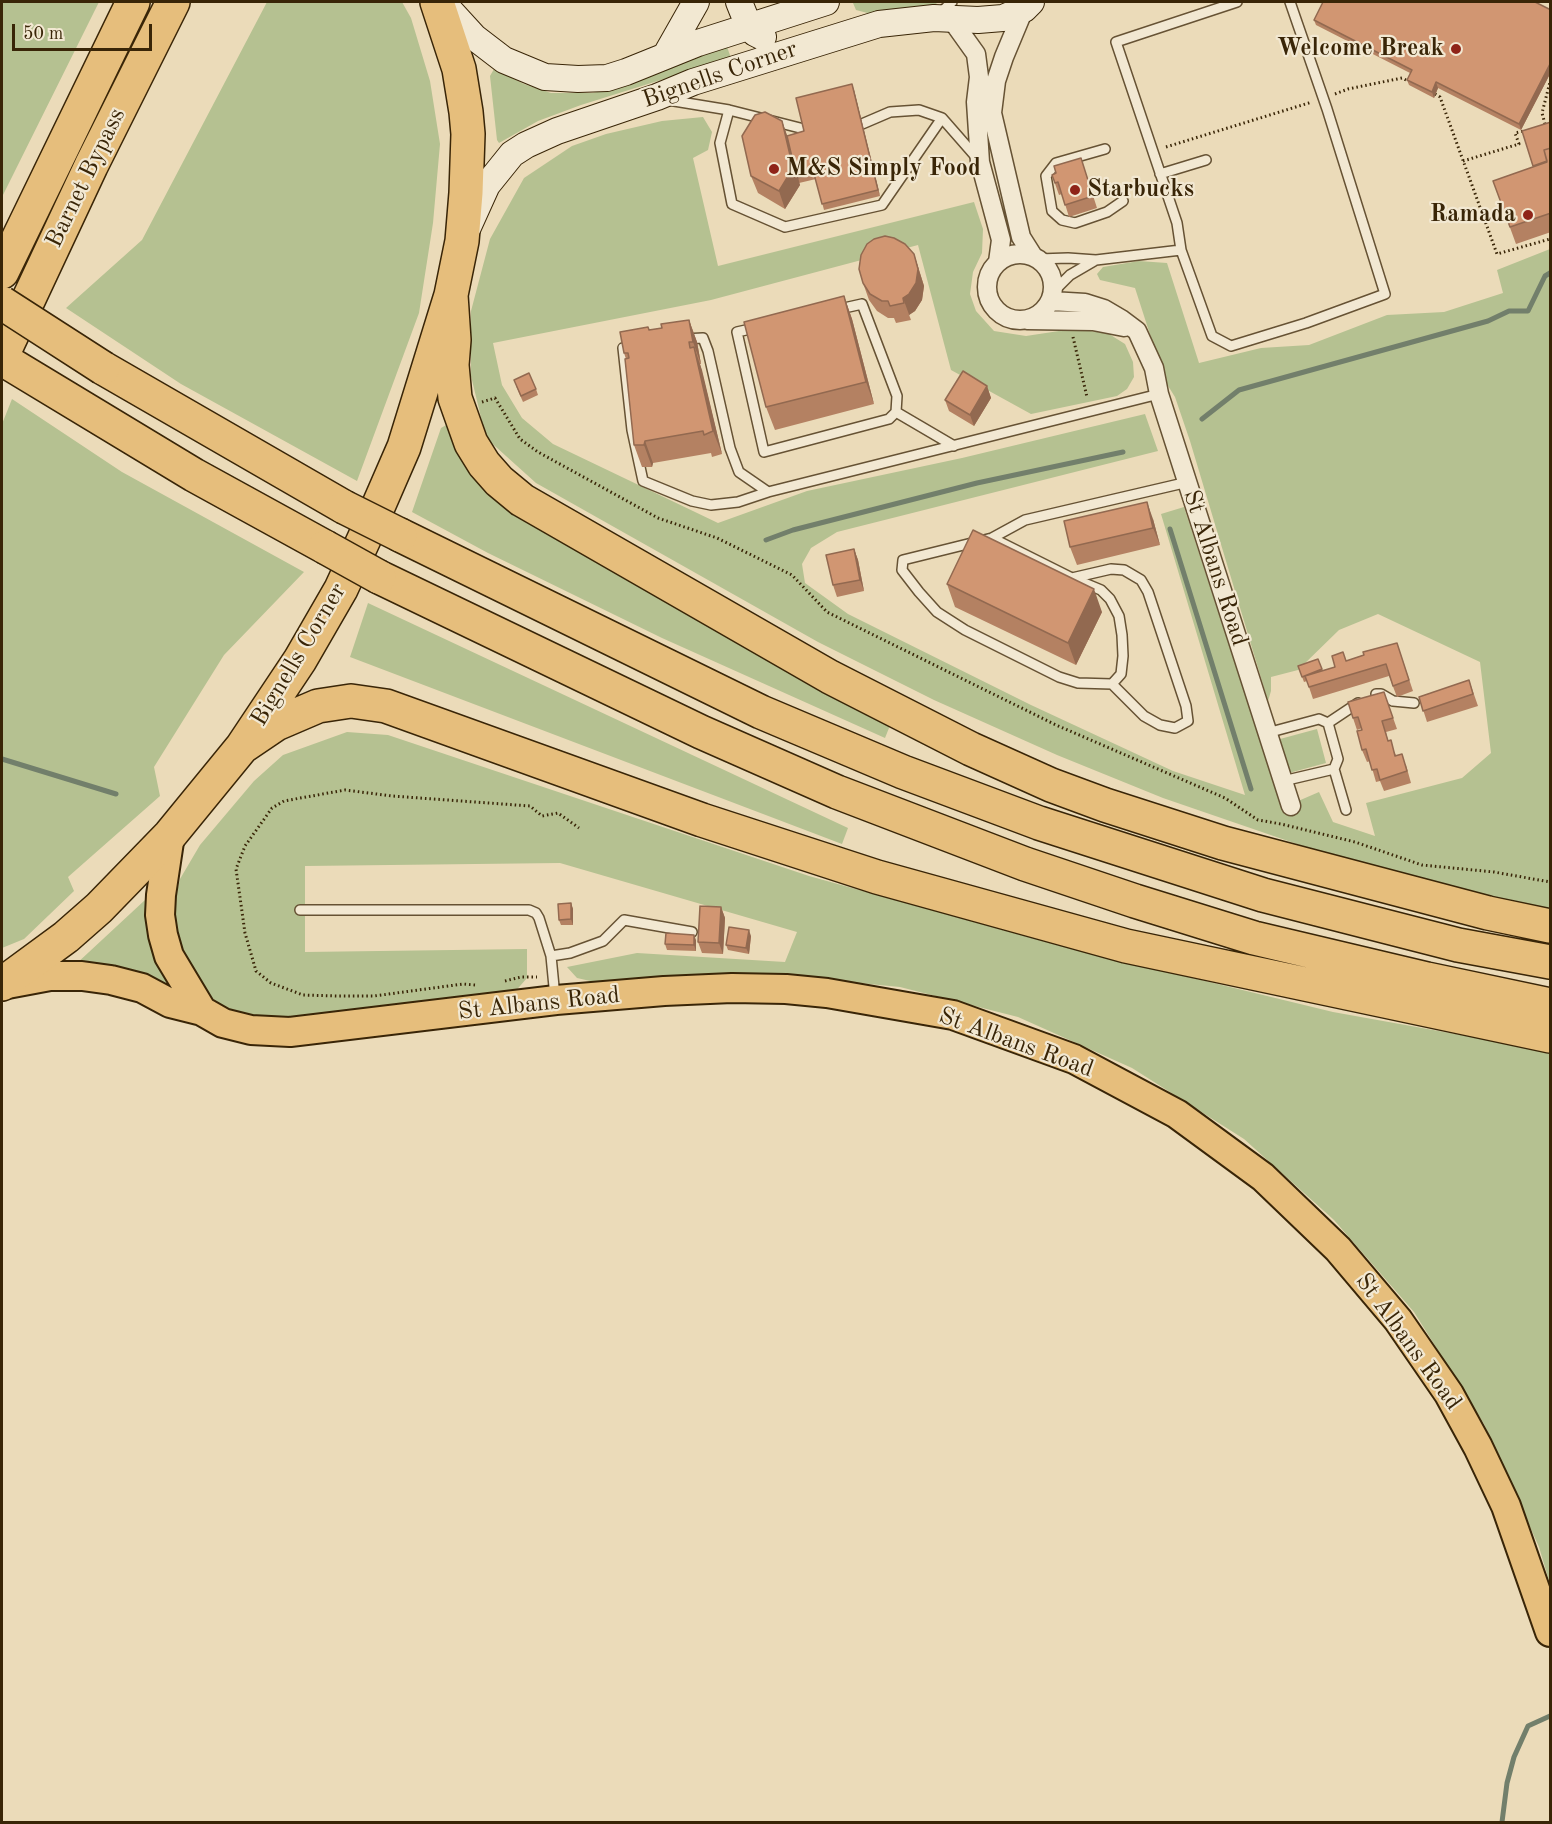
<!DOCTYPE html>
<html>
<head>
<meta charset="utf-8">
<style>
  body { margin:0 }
  #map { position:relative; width:1552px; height:1824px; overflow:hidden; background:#ebdbb9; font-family:"Old Standard TT",serif }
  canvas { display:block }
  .frame { position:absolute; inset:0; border:3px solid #392507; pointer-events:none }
  .scale { position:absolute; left:12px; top:24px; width:140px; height:27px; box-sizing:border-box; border:3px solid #392507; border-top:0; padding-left:8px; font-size:18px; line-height:21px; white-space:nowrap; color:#392507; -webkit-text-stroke:4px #f2e8d2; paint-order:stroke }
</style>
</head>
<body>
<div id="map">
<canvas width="1552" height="1824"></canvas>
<div class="frame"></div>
<div class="scale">50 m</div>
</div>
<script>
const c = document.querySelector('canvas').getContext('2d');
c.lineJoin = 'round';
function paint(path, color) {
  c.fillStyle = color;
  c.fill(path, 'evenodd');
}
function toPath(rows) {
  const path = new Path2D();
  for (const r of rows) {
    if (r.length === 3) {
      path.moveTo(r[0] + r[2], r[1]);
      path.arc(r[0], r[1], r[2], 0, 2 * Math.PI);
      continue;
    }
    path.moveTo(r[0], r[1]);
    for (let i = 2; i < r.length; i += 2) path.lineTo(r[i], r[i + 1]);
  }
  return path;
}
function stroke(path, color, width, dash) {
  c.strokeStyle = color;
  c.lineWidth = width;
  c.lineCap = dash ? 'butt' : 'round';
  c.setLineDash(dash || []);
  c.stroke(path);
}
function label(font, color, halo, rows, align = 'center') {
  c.font = font + ' "Old Standard TT",serif';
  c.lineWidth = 4.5;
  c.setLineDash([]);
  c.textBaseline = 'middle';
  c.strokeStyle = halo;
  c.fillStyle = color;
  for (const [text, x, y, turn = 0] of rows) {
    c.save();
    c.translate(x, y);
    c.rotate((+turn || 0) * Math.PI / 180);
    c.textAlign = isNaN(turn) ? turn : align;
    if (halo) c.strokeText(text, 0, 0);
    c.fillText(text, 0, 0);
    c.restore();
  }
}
paint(toPath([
  [2,2,99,2,2,197],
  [267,2,402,2,411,18,430,81,440,144,433,223,419,313,357,481,181,384,66,308,142,240],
  [855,2,939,2,934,5,875,15,856,10,853,3],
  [726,44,731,58,581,105,538,121,499,143,497,140,490,76,494,69,524,84,551,93,592,93,618,88],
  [703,117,712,132,708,150,693,158,718,266,974,202,983,229,982,253,973,272,970,294,976,311,994,331,1026,336,1059,331,1085,330,1109,334,1125,344,1133,362,1134,377,1127,389,1117,396,1031,414,951,370,918,245,711,300,493,343,502,385,522,418,553,444,718,523,807,491,962,458,1145,414,1158,451,837,532,811,548,802,564,805,583,848,614,1031,705,1173,771,1245,795,1161,514,1184,507,1282,808,1319,792,1333,822,1375,836,1366,803,1462,778,1491,753,1480,662,1378,614,1339,630,1298,670,1271,677,1271,691,1268,701,1190,441,1175,397,1165,381,1135,288,1100,280,1097,274,1103,267,1139,261,1167,263,1199,363,1261,348,1309,345,1387,315,1444,312,1503,293,1497,270,1550,249,1550,911,1489,897,1323,853,1163,798,1057,755,934,700,818,642,536,483,486,438,471,376,471,311,490,239,524,178,572,146,606,134,662,121],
  [12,399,122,472,304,572,224,655,154,767,160,796,68,877,74,891,24,939,2,948,2,424],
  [448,424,470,465,891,723,885,738,662,638,488,553,412,512,441,428],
  [368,603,848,828,842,844,350,657],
  [1317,729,1326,763,1289,773,1280,739],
  [347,732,388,735,809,876,1057,945,1333,1012,1550,1051,1550,1584,1539,1547,1484,1424,1414,1312,1334,1220,1244,1139,1132,1068,1018,1017,900,987,776,975,599,983,577,978,567,967,637,953,785,962,797,932,560,863,305,866,305,952,527,949,527,978,513,994,285,1021,240,1014,217,1003,203,991,169,927,180,879,200,845,254,781,283,755],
  [145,900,149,900,174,987,171,991,75,965]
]), '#b5c191');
stroke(toPath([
  [1202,419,1239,390,1488,321,1509,311,1528,311,1545,276,1550,273],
  [1170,529,1251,789],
  [766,540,793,530,977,483,1123,452],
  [2,759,116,794],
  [1502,1822,1507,1783,1514,1757,1528,1726,1550,1716]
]), '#727f6b', 5);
const lane = toPath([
  [1237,2,1116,42,1177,223,1181,250,1212,336,1231,346,1306,323,1385,294,1327,109,1290,2],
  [939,14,952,2],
  [668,100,729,110,804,129],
  [729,110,720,143,732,204,785,227,882,205,942,118],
  [862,124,890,112,919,110,942,118,977,158],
  [1105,149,1056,163,1046,176,1052,211,1062,220,1075,223,1107,212,1123,201],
  [1160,174,1206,160],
  [1039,259,1068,258,1096,260,1181,250],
  [1053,292,1070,275,1094,261],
  [862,304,897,396,896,412,889,419,764,452,737,332,862,304],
  [684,339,703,338,708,351,730,448,739,472,768,492],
  [635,346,623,348,632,430,643,481,692,501,711,505,738,502,768,492,1159,394],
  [896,412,954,446],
  [992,538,1072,578,1101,590,1110,599,1119,616,1122,635,1123,656,1121,674,1112,684,1078,683,1059,677,965,630,937,612,919,592,902,570,903,560,992,538,1025,520,1188,482],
  [1072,578,1111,569,1124,570,1141,580,1148,592,1186,706,1188,721,1175,728,1160,725,1144,716,1112,684],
  [1376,694,1381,694,1393,701,1414,703],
  [1328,723,1358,703],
  [1267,733,1319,719,1328,723,1338,759,1334,769,1283,781],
  [1334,769,1346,810],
  [300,910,529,910,536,913,539,918,551,956,555,997],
  [551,956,570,953,603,941,624,920,692,932]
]);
const street = toPath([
  [1024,9,1004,57,996,81,992,113,1021,237,1033,256],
  [951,19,976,54,979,77,976,102,980,162,1001,240,998,262],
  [1020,287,33],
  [1051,301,1085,303,1104,309,1121,319,1137,331,1154,368,1159,394,1291,806],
  [1027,320,1093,321,1124,327]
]);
const secondary = toPath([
  [442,2,474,37,504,60,545,77,578,79,607,78,626,72,698,43,826,2],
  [739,2,749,27,755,33,763,37],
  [666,55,696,2],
  [468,227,487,185,512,154,526,145,557,131,657,97,693,82,879,24,934,18,978,20,1003,18,1024,9,1031,2]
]);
const primary = toPath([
  [170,835,161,895,160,915,163,935,169,956,202,1011],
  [2,985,50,976,82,976,111,980,142,988,170,1003,202,1011,223,1023,251,1030,290,1032,556,1000,664,991,732,988,786,989,827,993,953,1015,1074,1059,1177,1114,1263,1177,1338,1249,1398,1320,1449,1394,1478,1447,1506,1506,1550,1632]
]);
const highway = toPath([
  [2,272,133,2],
  [451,295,454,340,452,365,455,398,471,443,484,464,499,481,522,500,830,677,971,749,1051,785,1105,805,1223,843,1488,913,1550,926],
  [2,356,91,166,173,2],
  [2,359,194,475,325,547],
  [103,368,344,507],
  [400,535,761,712,903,772,1039,823,1263,895,1458,945,1550,962],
  [379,577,701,732,837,792,1025,864,1135,901,1254,938,1427,979,1550,1005],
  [242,747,276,724,318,706,351,701,386,706,702,820,877,877,1126,946,1550,1036],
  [2,984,66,937,99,908,170,835,242,747,300,660,341,589,364,539,404,447,451,295,462,241,466,193,468,134,466,112,459,69,437,2]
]);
stroke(lane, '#665234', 12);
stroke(street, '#665234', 21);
stroke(secondary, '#392507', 28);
stroke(primary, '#392507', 32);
stroke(highway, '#392507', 36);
stroke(toPath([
  [1335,94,1348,89,1402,78,1410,82],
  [1435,94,1440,97,1497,254,1550,239],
  [1545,124,1542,113,1550,82],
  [1166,147,1312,102],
  [1463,161,1519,144,1515,133,1524,131],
  [1073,337,1087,397],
  [482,402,495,398,520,439,538,452,658,518,717,538,792,575,827,612,1056,725,1225,798,1258,820,1281,824,1355,842,1422,865,1494,872,1550,882],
  [505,981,521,977,537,977],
  [475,985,463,984,374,996,338,996,303,995,271,983,256,971,245,933,236,869,245,846,272,808,284,801,345,790,392,796,530,806,542,816,558,813,579,828]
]), '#392507', 3, [1.5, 3]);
stroke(lane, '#f2e8d2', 9);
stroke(street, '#f2e8d2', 18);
stroke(secondary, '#f2e8d2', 26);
stroke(primary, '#e6be7c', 28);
stroke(highway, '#e6be7c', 33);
const highwayBridge = toPath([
  [2,303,103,368],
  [344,507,400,535],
  [325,547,379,577]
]);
stroke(highwayBridge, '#392507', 36, []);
stroke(highwayBridge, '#e6be7c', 33);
paint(toPath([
  [1323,2,1539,2,1539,4,1551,10,1551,72,1521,130,1438,88,1434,98,1409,85,1407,80,1410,73,1316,25,1314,20],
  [854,90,880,196,824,210,816,179,799,183,800,185,785,209,758,193,751,176,782,121,787,136,804,131],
  [1551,122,1551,232,1516,244,1493,181,1533,167,1522,131],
  [1081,158,1097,208,1069,217,1062,194,1059,195,1052,175,1056,173],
  [914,254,924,286,922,300,915,311,909,315,911,320,896,323,894,318,888,318,877,311,869,300,863,283],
  [844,296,852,319,874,404,775,430,766,407],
  [689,320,697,342,701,364,700,364,722,454,712,457,711,453,653,463,652,467,642,467,634,445,626,359,624,353,649,330,662,328],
  [516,386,536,389,538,395,523,402],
  [987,386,991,398,974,426,949,411,945,400],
  [1153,519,1160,545,1077,565,1070,547],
  [854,549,858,560,864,591,837,597,833,585],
  [947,584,1102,612,1076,665,955,607],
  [1397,643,1413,691,1397,697,1389,676,1313,699,1307,681,1304,682,1298,666,1318,659,1323,671,1335,667,1346,661],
  [1469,680,1478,706,1427,722,1419,697],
  [1384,692,1397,729,1386,732,1388,741,1396,755,1406,765,1411,783,1384,791,1380,781,1376,782,1370,761,1367,762,1362,750,1362,728,1357,730,1353,718],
  [571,903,573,909,573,925,561,925,559,920],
  [721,907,725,918,723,954,702,953,698,942],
  [751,936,749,954,728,950,726,945],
  [696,940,696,951,667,950,665,944]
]), '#b48162');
paint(toPath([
  [1551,62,1551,72,1521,130,1519,124],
  [1436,82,1438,88,1434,98,1432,92],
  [852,84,854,90,880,196,878,190],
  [782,121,788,138,800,185,785,209,779,191],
  [914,254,924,286,922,300,915,311,909,315,911,320,903,298],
  [844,296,852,319,874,404,866,382],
  [689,320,697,342,701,364,693,342],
  [694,347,702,370,722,454,713,431],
  [987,386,991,398,974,426,970,415],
  [645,441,653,463,652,467,644,445],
  [1147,502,1153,519,1160,545,1153,528],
  [854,549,858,560,864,591,860,580],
  [1094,589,1102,612,1076,665,1068,643],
  [571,903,573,909,573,925,571,919],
  [721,907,725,918,723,954,719,943],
  [749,930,751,936,749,954,746,948],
  [694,935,696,940,696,951,694,945]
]), '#926950');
const building = toPath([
  [1323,2,1535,2,1551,10,1551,62,1519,124,1436,82,1432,92,1407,80,1412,70,1314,20,1323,2],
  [852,84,878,190,822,204,814,174,797,178,787,136,804,131,796,98,852,84],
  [765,112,782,121,793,168,779,191,751,176,742,136,755,115,765,112],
  [1551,122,1551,148,1544,150,1547,161,1533,166,1522,131,1551,122],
  [1551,148,1551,213,1510,227,1493,181,1547,162,1544,150,1551,148],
  [1081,158,1093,196,1065,205,1058,182,1055,183,1052,175,1056,173,1054,166,1081,158],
  [885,236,894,238,905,244,914,254,918,269,916,283,909,294,903,298,904,303,890,306,888,301,882,301,870,294,863,283,859,269,861,255,867,244,874,239,885,236],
  [844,296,866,382,766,407,744,322,844,296],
  [689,320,693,342,689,342,690,348,694,347,713,431,704,435,703,431,645,441,644,445,634,445,625,359,629,358,628,353,624,353,620,332,648,327,649,330,662,328,661,324,689,320],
  [963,371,987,386,970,415,945,400,963,371],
  [529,373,536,389,521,396,514,380,529,373],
  [1147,502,1153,528,1070,547,1064,521,1147,502],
  [973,530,1094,589,1068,643,947,584,973,530],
  [854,549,860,580,833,585,826,555,854,549],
  [1397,643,1409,680,1393,686,1386,664,1309,687,1305,676,1335,667,1332,656,1343,652,1346,661,1364,655,1363,652,1397,643],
  [1318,659,1322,669,1302,677,1298,666,1318,659],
  [1469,680,1473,694,1423,711,1419,697,1469,680],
  [1384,692,1393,718,1382,721,1388,741,1391,740,1395,756,1402,754,1407,771,1380,780,1377,769,1372,770,1366,749,1362,750,1357,731,1362,730,1358,717,1353,718,1348,702,1384,692],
  [571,903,571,919,559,920,558,904,571,903],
  [700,906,721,907,719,943,698,942,700,906],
  [729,927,749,930,746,948,726,945,729,927],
  [666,933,694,935,694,945,665,944,666,933]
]);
paint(building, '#d19672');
stroke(building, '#926950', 1.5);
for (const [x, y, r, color] of [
  [1456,49,6,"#8f2418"],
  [774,169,6,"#8f2418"],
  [1075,190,6,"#8f2418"],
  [1528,215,6,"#8f2418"]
]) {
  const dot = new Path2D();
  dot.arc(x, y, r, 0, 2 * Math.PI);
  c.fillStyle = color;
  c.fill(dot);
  stroke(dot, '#f2e8d2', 2);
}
label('bold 24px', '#392507', '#f2e8d2', [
  ["Welcome Break",1444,49],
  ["M&S Simply Food",786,169,"left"],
  ["Starbucks",1087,190,"left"],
  ["Ramada",1516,215]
], 'right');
label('24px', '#392507', '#f2e8d2', [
  ["Bignells Corner",720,75,-19],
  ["Barnet Bypass",86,178,-64],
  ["St Albans Road",1215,568,72],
  ["Bignells Corner",299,655,-59],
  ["St Albans Road",539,1004,-6],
  ["St Albans Road",1016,1043,20],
  ["St Albans Road",1408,1342,54]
]);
</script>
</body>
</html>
